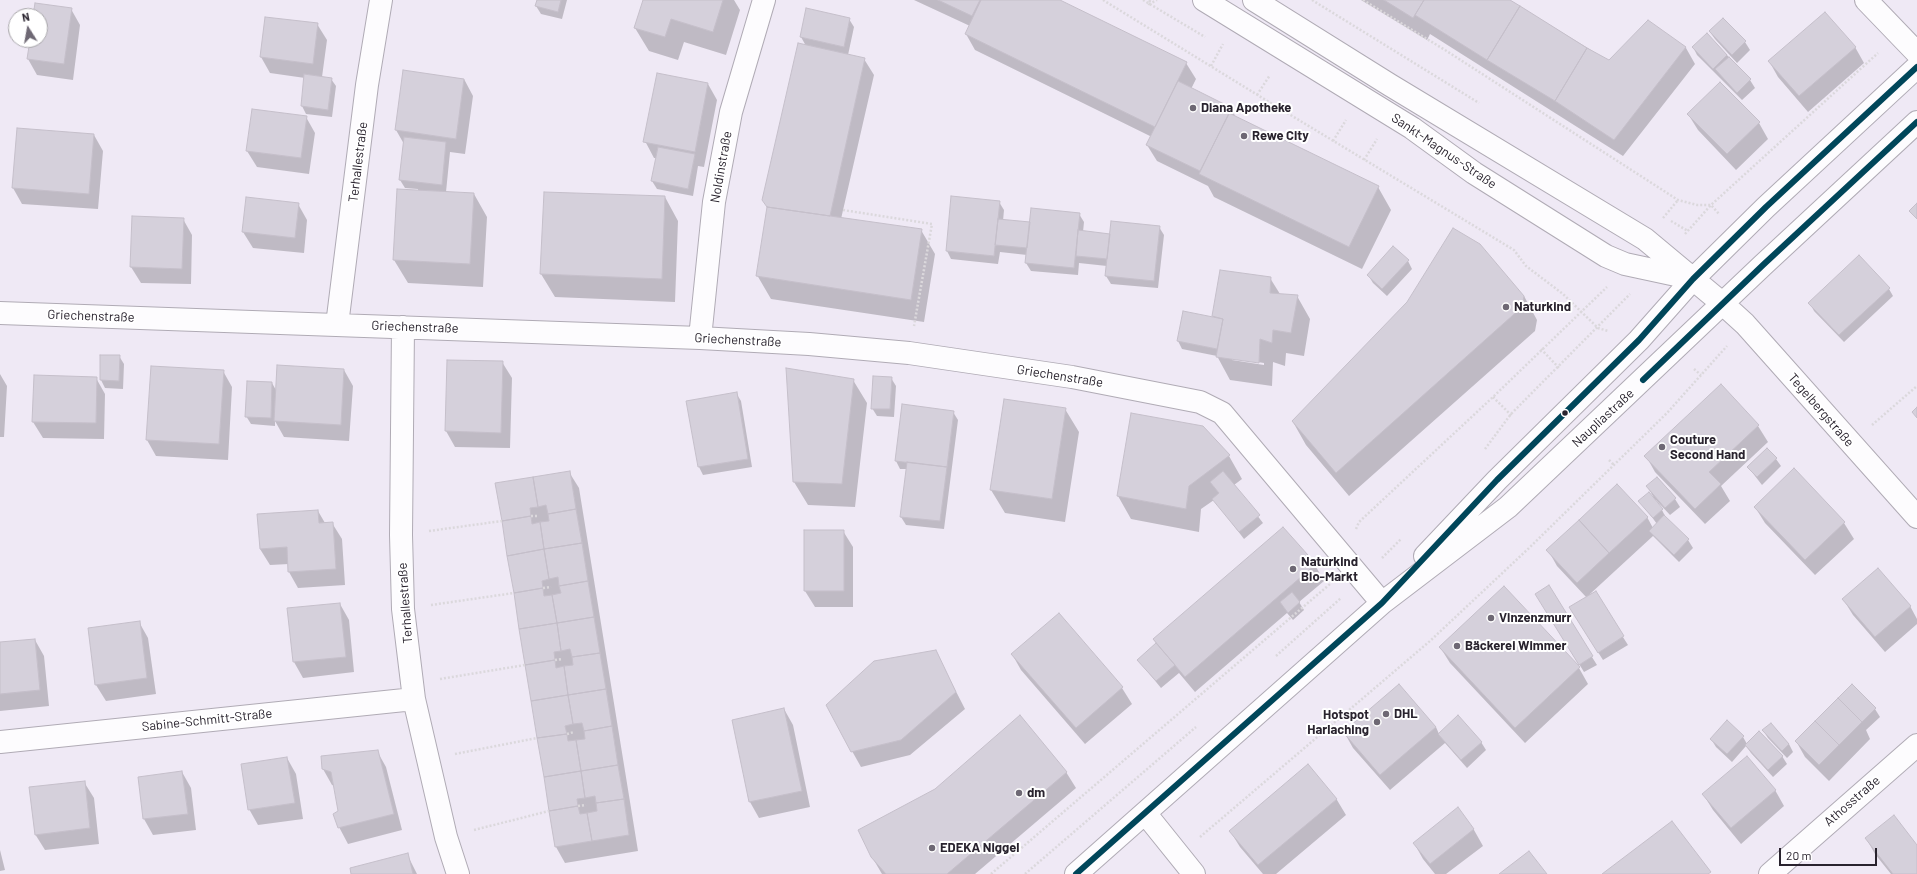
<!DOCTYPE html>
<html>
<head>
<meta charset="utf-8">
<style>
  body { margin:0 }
  #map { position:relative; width:1917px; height:874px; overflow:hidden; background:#efe9f5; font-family:Barlow,sans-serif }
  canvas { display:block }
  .north { position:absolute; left:8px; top:8px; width:40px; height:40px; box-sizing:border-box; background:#fff; border:1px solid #a9a7ab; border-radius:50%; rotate:349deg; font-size:11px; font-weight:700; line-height:16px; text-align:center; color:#29232e }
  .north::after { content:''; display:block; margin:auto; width:14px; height:18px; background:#6e6874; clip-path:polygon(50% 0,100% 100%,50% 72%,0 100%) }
  .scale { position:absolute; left:1779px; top:848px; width:98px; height:18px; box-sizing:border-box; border:2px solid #29232e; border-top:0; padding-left:5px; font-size:12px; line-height:14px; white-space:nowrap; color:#29232e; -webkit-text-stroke:3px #fff; paint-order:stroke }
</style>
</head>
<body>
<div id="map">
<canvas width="1917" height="874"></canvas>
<div class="north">N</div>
<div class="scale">20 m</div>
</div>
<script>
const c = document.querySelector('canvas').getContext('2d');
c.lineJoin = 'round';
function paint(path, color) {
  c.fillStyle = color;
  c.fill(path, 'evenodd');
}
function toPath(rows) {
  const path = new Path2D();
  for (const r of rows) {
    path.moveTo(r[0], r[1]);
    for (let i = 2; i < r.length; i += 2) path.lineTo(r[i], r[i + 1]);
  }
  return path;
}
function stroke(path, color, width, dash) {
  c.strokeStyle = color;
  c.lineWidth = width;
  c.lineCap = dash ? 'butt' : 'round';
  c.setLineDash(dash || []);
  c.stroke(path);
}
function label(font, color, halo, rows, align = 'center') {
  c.font = font + ' Barlow,sans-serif';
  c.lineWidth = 4;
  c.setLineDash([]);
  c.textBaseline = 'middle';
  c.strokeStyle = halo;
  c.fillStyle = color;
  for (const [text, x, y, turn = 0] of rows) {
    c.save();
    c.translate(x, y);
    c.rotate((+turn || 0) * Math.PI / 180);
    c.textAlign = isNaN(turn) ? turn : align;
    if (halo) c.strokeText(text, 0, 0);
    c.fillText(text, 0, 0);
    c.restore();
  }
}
paint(toPath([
  [538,0,567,0,562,19,541,14,536,6],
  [644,0,734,0,740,10,726,55,684,42,678,60,649,51,635,28],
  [914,0,1058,0,1186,63,1196,79,1191,89,1231,109,1236,117,1378,187,1391,210,1362,269,1214,197,1208,186,1157,161,1147,145,1152,137,975,50,966,34,970,26],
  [1361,0,1509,0,1609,61,1649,22,1686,48,1695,64,1623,156,1430,34,1427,40],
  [71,9,80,25,73,80,37,75,28,59,31,40,40,40,40,16,34,16],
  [266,18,317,24,327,40,322,77,331,79,336,86,332,117,306,114,302,106,305,78,270,73,261,57],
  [849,19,854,27,848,55,864,59,874,75,841,219,921,230,935,254,924,322,771,299,757,275,806,46,801,37],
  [1723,19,1745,42,1750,50,1737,63,1715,39,1710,32],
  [1693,47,1727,55,1750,80,1755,88,1742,100,1697,55],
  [1855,47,1864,63,1808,112,1778,77,1769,61],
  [404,71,464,79,473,96,465,154,450,152,446,192,474,194,487,217,483,287,408,283,394,260,398,190,418,191,418,189,405,188,400,180,404,144,396,130],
  [708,84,717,100,704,167,698,166,693,196,657,189,652,181,657,158,654,158,645,141],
  [1688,114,1759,123,1768,139,1736,170,1698,130],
  [306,117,315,133,309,174,257,167,247,151],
  [94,135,103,151,98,209,22,204,13,188],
  [665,197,678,221,675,302,555,297,541,274],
  [999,202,1004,210,1003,221,1030,224,1079,214,1084,222,1083,232,1111,235,1159,227,1164,235,1158,288,1111,284,1106,276,1107,266,1079,263,1078,275,1031,271,1026,263,1027,255,1000,252,998,264,951,259,947,251],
  [298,204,307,220,304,253,253,248,243,232],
  [183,219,192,235,191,284,141,283,131,267],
  [1408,261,1412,269,1387,296,1373,283,1368,275],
  [1270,278,1280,294,1297,296,1310,319,1304,356,1286,353,1285,366,1273,362,1272,386,1230,380,1217,356,1182,349,1178,341,1184,312,1214,318,1213,316],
  [1232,358,1264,363,1264,365,1232,360],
  [1889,289,1893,296,1844,342,1814,311,1810,303],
  [1524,296,1537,320,1535,331,1349,496,1306,445,1293,422,1408,302],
  [101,356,119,356,124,364,123,389,105,388,101,380],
  [502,362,512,378,510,448,455,447,446,431],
  [344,370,353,386,349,441,284,437,275,421,275,426,251,424,246,416,272,383,277,392],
  [223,371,232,387,228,460,156,456,147,440],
  [0,374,7,386,4,437,0,437],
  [96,378,105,394,104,439,43,438,33,422],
  [891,378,896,386,894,417,877,416,872,408],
  [853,380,867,403,855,507,808,505,794,482],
  [1721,385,1758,426,1768,442,1721,486,1730,501,1705,524,1655,472,1646,456],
  [736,393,741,401,752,467,703,475,699,467,687,401],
  [1065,409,1079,432,1065,522,1005,513,991,490],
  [953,412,958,420,944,529,906,525,901,517,907,469,900,469,896,461],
  [1202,427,1229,456,1242,479,1234,485,1263,523,1244,539,1214,500,1201,509,1199,532,1131,519,1118,496],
  [1776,459,1781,466,1762,485,1748,467],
  [1794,470,1844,523,1854,539,1815,575,1765,523,1755,507],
  [569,472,579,488,638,851,565,863,556,847,497,484],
  [1657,478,1675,499,1680,507,1670,515,1656,500,1655,501,1662,510,1666,518,1688,540,1693,548,1679,562,1653,536,1590,594,1595,593,1628,645,1603,660,1575,616,1587,598,1557,566,1548,550,1647,517,1653,528,1657,524,1640,501,1654,498,1647,486],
  [318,511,325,523,332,523,342,539,345,585,298,588,289,572,289,564,270,565,260,549],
  [1283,529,1315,565,1324,581,1299,602,1304,610,1293,620,1287,613,1195,692,1179,673,1161,688,1138,660,1157,644,1154,640],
  [843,531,853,547,853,607,815,607,805,591],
  [1548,587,1597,665,1584,672,1541,602],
  [1843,599,1910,606,1917,619,1917,624,1885,652,1853,615],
  [340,604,349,620,354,672,303,678,294,662],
  [1059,614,1122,688,1132,704,1085,744,1021,670,1012,654],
  [139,622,148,638,156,694,106,701,96,685,89,629],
  [35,640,44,656,49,706,0,711,0,643],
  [1440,647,1579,668,1588,684,1525,743,1450,663],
  [944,668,965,709,910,755,861,767,852,751],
  [1852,685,1875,709,1880,717,1866,730,1870,739,1829,781,1805,757,1796,741],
  [784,709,793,725,810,807,759,818,750,802],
  [1770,724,1789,744,1793,752,1787,758,1768,738,1763,730],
  [1436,727,1439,734,1481,742,1486,750,1467,768,1445,743,1390,790,1353,748,1344,732],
  [1743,737,1747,744,1782,756,1787,764,1773,777,1751,753,1746,746,1732,762,1716,747,1711,739],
  [377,751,386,767,402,830,348,844,339,827,339,812,335,786,332,785,323,769],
  [287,758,296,774,303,819,258,825,249,809],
  [1308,765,1337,800,1346,815,1276,874,1263,874,1240,847,1230,831],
  [182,772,191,788,196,830,153,835,144,819],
  [1066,772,1076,788,975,874,882,874,872,857],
  [84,782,94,798,99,844,45,850,35,834],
  [1775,790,1784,806,1741,844,1713,810,1703,794],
  [1457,809,1474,830,1483,846,1446,874,1435,874,1423,859,1414,843],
  [1866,838,1917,847,1917,874,1891,874,1875,854],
  [0,850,5,870,0,871],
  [407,854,417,874,352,874]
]), '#0003');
const building = toPath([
  [537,0,561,0,558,12,535,6,537,0],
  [643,0,723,0,713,32,671,19,665,37,634,28,643,0],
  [938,0,980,0,972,16,938,0],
  [981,0,1060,0,1187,62,1155,127,965,34,981,0],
  [1384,0,1424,0,1413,18,1384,0],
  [1424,0,1510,0,1520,6,1487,60,1415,15,1424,0],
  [35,3,72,8,64,64,27,59,30,40,40,40,40,16,33,16,35,3],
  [1520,6,1587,48,1555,101,1487,60,1520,6],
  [806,8,850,18,844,47,800,37,806,8],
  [1825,12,1856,47,1799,96,1768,61,1825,12],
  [265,17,318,23,313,64,260,57,265,17],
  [1723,18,1746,41,1732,55,1709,31,1723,18],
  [1648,20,1686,47,1614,140,1555,101,1587,48,1609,60,1648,20],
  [1707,33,1727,55,1713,69,1692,47,1707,33],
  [798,43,865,58,830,216,767,207,762,200,798,43],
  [1729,57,1751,79,1737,93,1715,69,1729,57],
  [403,70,464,79,456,139,395,130,403,70],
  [657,73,708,83,695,152,643,142,657,73],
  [304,74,332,78,328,110,301,106,304,74],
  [1178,81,1232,108,1200,171,1146,145,1178,81],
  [1720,82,1760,122,1727,154,1687,114,1720,82],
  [252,109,307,116,301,158,246,151,252,109],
  [1229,113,1379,186,1349,247,1199,174,1229,113],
  [17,128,94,134,89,194,12,188,17,128],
  [404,137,446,142,442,185,399,180,404,137],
  [658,147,695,154,688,189,651,181,658,147],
  [397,189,474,193,470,264,393,260,397,189],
  [544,192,665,196,662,279,540,274,544,192],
  [951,196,1000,201,994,256,946,251,951,196],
  [246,197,299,203,295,238,242,232,246,197],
  [1917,203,1917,219,1909,211,1917,203],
  [767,207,922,229,911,300,756,276,767,207],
  [1031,208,1080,213,1074,268,1025,263,1031,208],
  [132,216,184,218,182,269,130,267,132,216],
  [998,219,1030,222,1027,248,995,245,998,219],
  [1111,221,1160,226,1154,281,1105,276,1111,221],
  [1453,228,1480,244,1524,296,1522,307,1336,473,1292,421,1407,302,1453,228],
  [1078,230,1110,234,1107,259,1076,256,1078,230],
  [1393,246,1409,260,1382,289,1367,275,1393,246],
  [1859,255,1890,288,1839,335,1808,303,1859,255],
  [1220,270,1271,277,1270,293,1298,295,1291,333,1273,330,1272,343,1260,339,1259,363,1216,357,1223,319,1212,316,1220,270],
  [1183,311,1223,319,1217,349,1177,341,1183,311],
  [100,355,120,355,119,381,100,380,100,355],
  [447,360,503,361,501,433,445,431,447,360],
  [277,365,344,369,341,425,274,421,277,365],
  [151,366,224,370,219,444,146,440,151,366],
  [786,368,854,379,842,484,793,482,786,368],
  [34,375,97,377,96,423,32,422,34,375],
  [873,376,892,377,890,409,871,409,873,376],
  [247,381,272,382,271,418,245,417,247,381],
  [1721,384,1759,425,1709,472,1721,484,1695,509,1644,456,1721,384],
  [737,392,748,459,698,467,686,401,737,392],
  [1004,399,1066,408,1052,499,990,490,1004,399],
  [902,404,954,411,947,467,895,461,902,404],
  [1917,407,1917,418,1912,412,1917,407],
  [1131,413,1203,426,1230,455,1189,486,1186,509,1117,496,1131,413],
  [1767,448,1777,458,1757,477,1747,467,1767,448],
  [907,462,947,467,940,521,900,517,907,462],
  [1794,468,1845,522,1805,560,1754,507,1794,468],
  [570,471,576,509,548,514,546,505,538,507,533,477,570,471],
  [1223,471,1260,515,1239,532,1212,499,1219,493,1210,482,1223,471],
  [533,477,538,507,530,508,531,516,502,521,495,483,533,477],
  [1657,477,1676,498,1665,508,1646,486,1657,477],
  [1617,484,1648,517,1609,553,1579,520,1617,484],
  [1649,492,1663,509,1653,518,1638,501,1649,492],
  [576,509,582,543,544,549,540,522,549,521,548,514,576,509],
  [318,510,319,523,333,522,336,569,288,572,287,547,260,549,257,514,318,510],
  [1664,515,1689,539,1674,555,1649,531,1664,515],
  [531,516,532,524,540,522,544,549,507,556,502,521,531,516],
  [1579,520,1609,553,1577,583,1546,550,1579,520],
  [1283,527,1316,564,1185,677,1153,639,1283,527],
  [804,530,844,530,844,591,804,591,804,530],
  [582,543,588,581,559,586,558,577,549,579,544,549,582,543],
  [544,549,549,579,542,581,543,588,514,593,507,556,544,549],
  [1878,568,1911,606,1875,637,1842,599,1878,568],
  [588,581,594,617,557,623,552,595,561,593,559,586,588,581],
  [1549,585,1593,656,1579,665,1535,594,1549,585],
  [1504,586,1580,667,1515,728,1439,647,1504,586],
  [543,588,544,596,552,595,557,623,519,629,514,593,543,588],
  [1596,591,1624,636,1598,653,1569,607,1596,591],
  [1292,592,1300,602,1288,613,1280,602,1292,592],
  [340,603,346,657,293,662,287,608,340,603],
  [1059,613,1123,687,1076,728,1011,654,1059,613],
  [594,617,600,653,572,657,570,649,561,651,557,623,594,617],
  [140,621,147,678,95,685,88,628,140,621],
  [557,623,561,651,554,652,555,660,525,665,519,629,557,623],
  [35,639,40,690,0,694,0,642,35,639],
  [1156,643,1175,665,1156,681,1137,660,1156,643],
  [936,650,956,692,901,740,851,752,826,705,874,661,936,650],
  [600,653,606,689,568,695,564,666,573,665,572,657,600,653],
  [555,660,556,668,564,666,568,695,531,701,525,665,555,660],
  [1399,684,1436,727,1380,775,1343,732,1399,684],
  [1852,684,1876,708,1862,722,1838,698,1852,684],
  [606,689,612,726,584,731,582,723,573,724,568,695,606,689],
  [568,695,573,724,565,726,567,734,537,738,531,701,568,695],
  [1838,698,1862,722,1839,745,1815,721,1838,698],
  [784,708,802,791,749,802,732,720,784,708],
  [1020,715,1067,772,947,874,886,874,871,857,858,830,935,789,1020,715],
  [1458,715,1482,742,1461,760,1438,734,1458,715],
  [1727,720,1744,736,1727,754,1710,739,1727,720],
  [1815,721,1839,745,1819,765,1795,741,1815,721],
  [1771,723,1789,744,1782,751,1762,730,1771,723],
  [612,726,618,765,581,771,576,740,585,739,584,731,612,726],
  [1759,731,1783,756,1768,770,1745,745,1759,731],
  [567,734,568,741,576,740,581,771,544,777,537,738,567,734],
  [378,750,394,814,338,828,333,814,338,811,331,772,322,769,321,756,378,750],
  [1747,756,1776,790,1731,828,1702,794,1747,756],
  [287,757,295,803,248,810,241,764,287,757],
  [1308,764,1337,799,1258,865,1229,831,1308,764],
  [618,765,624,799,596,803,595,796,585,798,581,771,618,765],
  [182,771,188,814,143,819,138,777,182,771],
  [581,771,585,798,577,799,578,806,549,811,544,777,581,771],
  [85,781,90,828,35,835,29,787,85,781],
  [624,799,629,835,592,841,587,813,597,811,596,803,624,799],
  [578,806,580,814,587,813,592,841,555,847,549,811,578,806],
  [1458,807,1474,829,1430,864,1413,843,1458,807],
  [1894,815,1917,845,1917,874,1893,874,1865,838,1894,815],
  [1672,821,1711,872,1708,874,1602,874,1672,821],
  [1529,851,1547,874,1499,874,1529,851],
  [408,853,413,874,351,874,350,868,408,853]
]);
paint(building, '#d5d0db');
stroke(building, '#c5bfca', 1);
const minor = toPath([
  [1204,0,1412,128,1474,173,1606,256,1625,264,1690,278],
  [1254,0,1390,85,1645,239,1723,304,1745,324,1917,517],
  [1866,0,1917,53],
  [0,313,700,338,809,344,909,353,1072,377,1200,402,1222,413,1382,603],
  [337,325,367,85,381,0],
  [403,327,401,535,403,609,414,699,446,837,458,874],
  [700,338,714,202,731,112,764,0],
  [1425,556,1497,480,1639,340,1693,279,1766,207,1917,67],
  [0,742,414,699],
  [1145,813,1194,874],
  [1076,874,1382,603,1508,507,1763,265,1917,122],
  [1770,874,1917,745]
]);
stroke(minor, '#b0abb5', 24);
stroke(toPath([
  [1103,0,1269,102,1514,250,1526,266,1563,294,1598,328,1608,331],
  [1143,0,1205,37],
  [1150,0,1149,4,1157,0],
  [1312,0,1479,103],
  [1363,0,1445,50,1678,200,1697,205,1711,205,1719,214],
  [1211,66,1223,44],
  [1257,95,1270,75],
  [1333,141,1346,120],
  [1364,160,1377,139],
  [843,210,932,224,914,326],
  [1663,218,1678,200],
  [1671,221,1688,231],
  [1685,234,1711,205,1878,53],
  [1541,349,1560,369],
  [1694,369,1701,375],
  [1493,397,1512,416],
  [1872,425,1917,386],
  [1485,449,1511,414,1630,294],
  [1609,460,1614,465],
  [531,516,539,516],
  [1356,529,1359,522,1493,397,1607,287],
  [429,531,502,521],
  [1382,558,1401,539],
  [543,588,551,587],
  [431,605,514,593],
  [1276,656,1341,598],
  [555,660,562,659],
  [440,679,525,665],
  [567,734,574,732],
  [455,754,537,738],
  [578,806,586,805],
  [474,830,549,811],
  [1200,837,1430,641,1528,549,1667,413,1727,346],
  [991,874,1330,584],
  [1025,874,1196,727]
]), '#dbd8dc', 2.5, [2, 2]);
stroke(minor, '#fdfcfe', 22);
stroke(toPath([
  [1643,380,1763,265,1917,122],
  [1076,874,1382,603,1497,480,1639,340,1693,279,1766,207,1917,67]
]), '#00465a', 6);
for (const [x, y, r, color] of [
  [1193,108,4,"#6e6874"],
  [1244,136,4,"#6e6874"],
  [1506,307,4,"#6e6874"],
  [1565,413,3.5,"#29232e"],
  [1662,447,4,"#6e6874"],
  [1293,569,4,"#6e6874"],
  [1491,618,4,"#6e6874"],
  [1457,646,4,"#6e6874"],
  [1386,714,4,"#6e6874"],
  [1377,722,4,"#6e6874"],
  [1019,793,4,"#6e6874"],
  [932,848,4,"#6e6874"]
]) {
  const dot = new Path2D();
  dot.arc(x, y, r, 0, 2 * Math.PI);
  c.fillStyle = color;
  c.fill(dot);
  stroke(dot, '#fff', 1.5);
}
label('bold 13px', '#29232e', '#fff', [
  ["Diana Apotheke",1201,108],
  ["Rewe City",1252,136],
  ["Naturkind",1514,307],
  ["Couture",1670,440],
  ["Second Hand",1670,455],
  ["Naturkind",1301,562],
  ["Bio-Markt",1301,577],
  ["Vinzenzmurr",1499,618],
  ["Bäckerei Wimmer",1465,646],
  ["DHL",1394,714],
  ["Hotspot",1369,715,"right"],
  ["Harlaching",1369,730,"right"],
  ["dm",1027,793],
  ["EDEKA Niggel",940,848]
], 'left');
label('13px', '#29232e', '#fff', [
  ["Sankt-Magnus-Straße",1444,151,34],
  ["Terhallestraße",358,162,-83],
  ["Noldinstraße",721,167,-80],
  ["Griechenstraße",91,316,2],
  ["Griechenstraße",415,327,2],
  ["Griechenstraße",738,340,3],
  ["Griechenstraße",1060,376,9],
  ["Tegelbergstraße",1821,410,49],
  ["Naupliastraße",1603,418,-43],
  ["Terhallestraße",405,603,-94],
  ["Sabine-Schmitt-Straße",207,720,-6],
  ["Athosstraße",1852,801,-41]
]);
</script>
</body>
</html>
